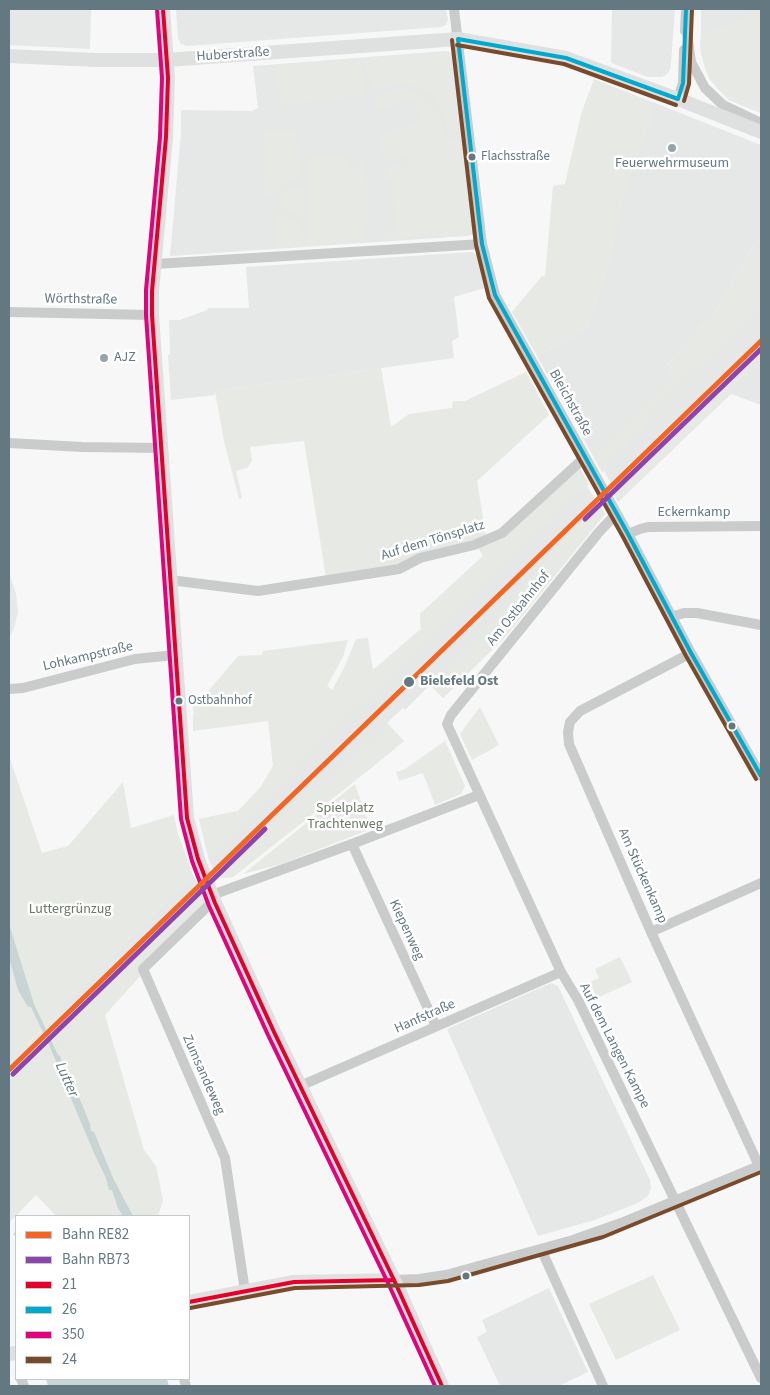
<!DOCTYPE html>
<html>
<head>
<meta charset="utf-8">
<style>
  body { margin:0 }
  #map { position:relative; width:770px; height:1395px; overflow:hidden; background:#f7f7f7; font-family:"Source Sans 3",sans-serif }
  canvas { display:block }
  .frame { position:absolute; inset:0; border:10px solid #637881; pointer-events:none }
  .legend { position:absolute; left:15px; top:1215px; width:175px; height:165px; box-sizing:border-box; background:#fff; border:1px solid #c1c9cd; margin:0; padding:6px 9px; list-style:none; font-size:15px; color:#637881 }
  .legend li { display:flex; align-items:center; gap:10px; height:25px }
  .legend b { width:25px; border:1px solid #c1c9cd }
</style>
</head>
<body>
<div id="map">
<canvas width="770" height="1395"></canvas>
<div class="frame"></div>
<ul class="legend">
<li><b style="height:6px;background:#f26522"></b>Bahn RE82</li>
<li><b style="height:6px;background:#8e44ad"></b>Bahn RB73</li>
<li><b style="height:6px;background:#e4002b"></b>21</li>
<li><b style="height:6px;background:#00a9ce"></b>26</li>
<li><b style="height:6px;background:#e5007d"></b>350</li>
<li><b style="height:6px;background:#7a4b2a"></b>24</li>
</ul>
</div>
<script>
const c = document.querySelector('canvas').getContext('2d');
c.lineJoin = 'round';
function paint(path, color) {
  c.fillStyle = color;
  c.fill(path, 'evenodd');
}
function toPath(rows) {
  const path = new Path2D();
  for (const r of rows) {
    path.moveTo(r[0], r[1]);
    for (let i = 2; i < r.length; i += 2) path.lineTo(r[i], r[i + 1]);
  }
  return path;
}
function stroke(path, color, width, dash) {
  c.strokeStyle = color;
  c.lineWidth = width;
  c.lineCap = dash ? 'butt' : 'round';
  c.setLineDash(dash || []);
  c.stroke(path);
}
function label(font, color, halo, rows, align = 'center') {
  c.font = font + ' "Source Sans 3",sans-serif';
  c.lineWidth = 5;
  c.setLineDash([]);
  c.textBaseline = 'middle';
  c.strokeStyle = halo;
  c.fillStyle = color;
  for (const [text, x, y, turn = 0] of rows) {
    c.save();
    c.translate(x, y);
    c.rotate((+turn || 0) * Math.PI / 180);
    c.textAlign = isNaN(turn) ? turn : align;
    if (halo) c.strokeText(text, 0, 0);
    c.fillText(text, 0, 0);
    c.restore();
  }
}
paint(toPath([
  [9,9,91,9,90,49,9,45],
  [176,9,446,9,448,19,446,25,441,27,187,46,181,44,178,39],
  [612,9,675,9,671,64,670,70,666,75,662,77,648,77,611,63],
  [701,9,761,9,761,113,729,100,710,80,701,54],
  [445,51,450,52,452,57,474,229,473,234,468,236,170,256,181,132,181,110,252,111,258,108,253,66],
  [650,101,761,145,761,237,758,243,755,242,710,321,706,322,667,364,672,368,668,373,674,377,761,299,761,405,731,394,618,502,612,490,614,489,604,471,602,472,537,356,586,329,607,268,623,196,627,197,628,178,650,120],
  [472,252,478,256,485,288,454,297,459,337,452,341,454,358,215,391,215,395,171,400,168,355,170,355,169,320,180,320,207,310,208,308,249,308,246,267],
  [589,484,587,486,605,514,506,636,443,698,430,685,405,710,403,708,387,723,404,741,370,769,233,877,224,878,216,875,209,860,199,819,238,811,373,670,421,629,420,614,483,556],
  [193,875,207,902,79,1032,53,1056,9,1089,9,1047,27,1045,57,1016,58,1009],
  [551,983,558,986,650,1180,651,1188,648,1196,638,1203,595,1220,538,1236,447,1029],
  [549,1288,588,1372,559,1386,500,1386,477,1337,487,1332,482,1320]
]), '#e6e8e7');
paint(toPath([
  [754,9,761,9,761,113,729,100,717,88,706,71,701,54,700,44,701,36,750,15],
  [443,52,450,55,461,139,450,134,441,108,431,96,418,87,400,83,383,88,372,93,366,59],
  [360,59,366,92,364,95,280,106,275,65],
  [594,79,650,101,650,120,628,178,630,184,627,197,623,197,607,268,586,329,537,356,512,312,542,276,545,276,553,186,565,184,581,114],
  [404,89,415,92,428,99,439,111,447,136,461,142,472,228,471,232,466,234,384,239,384,233,396,232,392,179,386,179,386,165,400,165,401,168,408,167,407,156,401,157,400,160,385,161,385,158,382,157,381,136,420,120,412,98,379,110,377,109,374,98,394,90],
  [263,130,294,130,297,132,300,150,302,174,272,195,262,195],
  [307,155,345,155,349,157,350,169,360,168,360,159,365,159,370,224,364,224,365,239,333,242,333,244,308,246],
  [303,186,303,222,275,199,292,188],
  [274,206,278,207,302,227,303,246,276,247,276,211,271,210],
  [761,237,761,307,643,423,645,427,602,472,594,457,673,377,667,372,672,368,667,364,706,322,710,321,755,242,758,243],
  [761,346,761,364,618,502,612,490],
  [381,368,391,427,409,414,452,408,453,401,465,401,526,372,549,415,477,481,486,536,399,564,326,577,304,441,250,447,252,461,247,468,236,471,242,498,239,499,224,441,215,391],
  [579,466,589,484,328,738,209,860,199,819,238,811,260,788,273,766,268,721,193,731,193,714,194,714,192,703,199,702,238,656,262,655,263,651,348,640,343,657,327,686,332,690,344,668,356,639,368,638,373,670,421,629,420,614,483,556,478,548],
  [599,503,605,514,506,636,443,698,430,685,461,656,459,654,507,606,560,543],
  [9,572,16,594,18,612,14,629,9,638],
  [480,707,499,745,472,760,460,734],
  [387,723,404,741,233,877,224,878,216,875,234,857,363,746],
  [445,741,465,786,461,794,435,805,423,773,399,781,396,772,405,769],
  [9,756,42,853,68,846,123,782,131,828,174,815,178,834,193,875,58,1009,57,1016,47,1026,59,1049,63,1046,58,1043,52,1034,102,985,200,890,207,902,105,1015,144,1150,156,1166,163,1200,158,1216,56,1216,36,1195,9,1223,9,1076,47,1039,54,1055,57,1052,45,1027,9,1062],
  [355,784,371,829,281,864,243,874],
  [620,957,632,982,597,998,590,982,599,978,595,969],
  [653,1275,680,1330,616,1360,589,1304]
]), '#e6e9e4');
paint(toPath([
  [9,924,34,1004,58,1055,60,1056,62,1062,65,1063,90,1124,91,1131,94,1132,113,1178,133,1216,123,1216,118,1208,112,1190,109,1190,106,1178,94,1153,70,1096,59,1078,59,1073,56,1067,57,1064,50,1047,31,1007,28,1007,18,990,9,958],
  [46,1379,167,1379,169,1386,48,1386]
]), '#c9d4d5');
stroke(toPath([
  [15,1234,16,1235]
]), '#c9d4d5', 3);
stroke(toPath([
  [454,9,482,244,495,295,628,534,691,653,761,776],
  [686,25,691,62,705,88,723,105,761,123],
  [685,31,686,9],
  [678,99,683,83,684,50],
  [155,264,482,244],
  [9,312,152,315],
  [9,443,82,447,162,448],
  [616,514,599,532,451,715,447,724,561,972,578,1000,761,1378],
  [628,534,640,529,648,527,761,526],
  [171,582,178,581,258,591,399,569,420,558,474,545,502,533,584,458],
  [671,617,684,613,697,613,761,625],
  [691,653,580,711,570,722,568,732,569,744,651,932,759,1166],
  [9,689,23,688,135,659,175,655],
  [352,844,436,1026],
  [212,895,352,844,479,795],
  [215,903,207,907,143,969,225,1158,245,1291],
  [651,932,761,883],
  [300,1086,561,972],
  [541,1249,603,1386],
  [394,1280,419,1279,446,1275,573,1240,621,1223,761,1165],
  [21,1379,24,1386],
  [184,1379,186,1386]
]), '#cacccc', 10);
stroke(toPath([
  [163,9,168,78,166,137,152,291,152,315,187,818,198,859,215,903,274,1032,394,1280,442,1386],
  [9,56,95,60,167,60,458,39,566,58,678,99,761,132],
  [189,1302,294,1282,394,1280],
  [9,1354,16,1353]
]), '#dfe0e0', 14);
stroke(toPath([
  [163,9,168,78,166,137,152,291,152,315,187,818,198,859,215,903,274,1032,394,1280,442,1386],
  [189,1302,294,1282,394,1280]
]), '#e4002b', 4);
stroke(toPath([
  [458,39,482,244,495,295,628,534,691,653,761,776],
  [458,39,566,58,678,99],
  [678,99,683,83,686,9]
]), '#00a9ce', 4);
stroke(toPath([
  [157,9,162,78,160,137,146,290,146,315,181,819,192,861,209,906,268,1035,388,1283,435,1386]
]), '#e5007d', 4);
stroke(toPath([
  [452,40,476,245,489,298,623,537,686,656,756,779],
  [457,45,564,64,676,105],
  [684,101,689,84,692,9],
  [190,1308,295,1288,419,1285,448,1281,603,1237,761,1172]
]), '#7a4b2a', 4);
stroke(toPath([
  [9,1070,761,341]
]), '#f26522', 5);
stroke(toPath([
  [585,519,761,349],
  [13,1074,265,829]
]), '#8e44ad', 5);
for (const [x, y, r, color] of [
  [672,148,5,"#97a4aa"],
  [472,157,4.5,"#637881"],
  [104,358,5,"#97a4aa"],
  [409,682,6,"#637881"],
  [179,701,4.5,"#637881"],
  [732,726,4.5,"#637881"],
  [466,1276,4.5,"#637881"]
]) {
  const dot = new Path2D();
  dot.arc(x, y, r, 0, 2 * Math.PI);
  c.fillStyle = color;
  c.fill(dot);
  stroke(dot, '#fff', 2);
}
label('13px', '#637881', '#fff', [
  ["Flachsstraße",481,157],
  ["Ostbahnhof",188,701]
], 'left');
label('14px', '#637881', '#fff', [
  ["Huberstraße",233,55,-4],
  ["Wörthstraße",81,300,1],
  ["Bleichstraße",570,403,61],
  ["Eckernkamp",694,513],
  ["Auf dem Tönsplatz",433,541,-17],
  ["Am Ostbahnhof",519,609,-51],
  ["Lohkampstraße",88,657,-13],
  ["Am Stückenkamp",642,876,66],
  ["Kiepenweg",406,930,65],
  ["Hanfstraße",425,1017,-24],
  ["Auf dem Langen Kampe",614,1046,63],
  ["Zumsandeweg",203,1075,66]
]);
label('14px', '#637881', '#fff', [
  ["Feuerwehrmuseum",672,164],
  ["AJZ",114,358,"left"]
]);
label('bold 14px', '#637881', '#fff', [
  ["Bielefeld Ost",420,682]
], 'left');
label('14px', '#697962', '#fff', [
  ["Spielplatz",345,809],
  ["Trachtenweg",345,825],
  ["Luttergrünzug",70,910]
]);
label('italic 15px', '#5e777c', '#fff', [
  ["Lutter",66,1080,66]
]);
</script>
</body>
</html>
